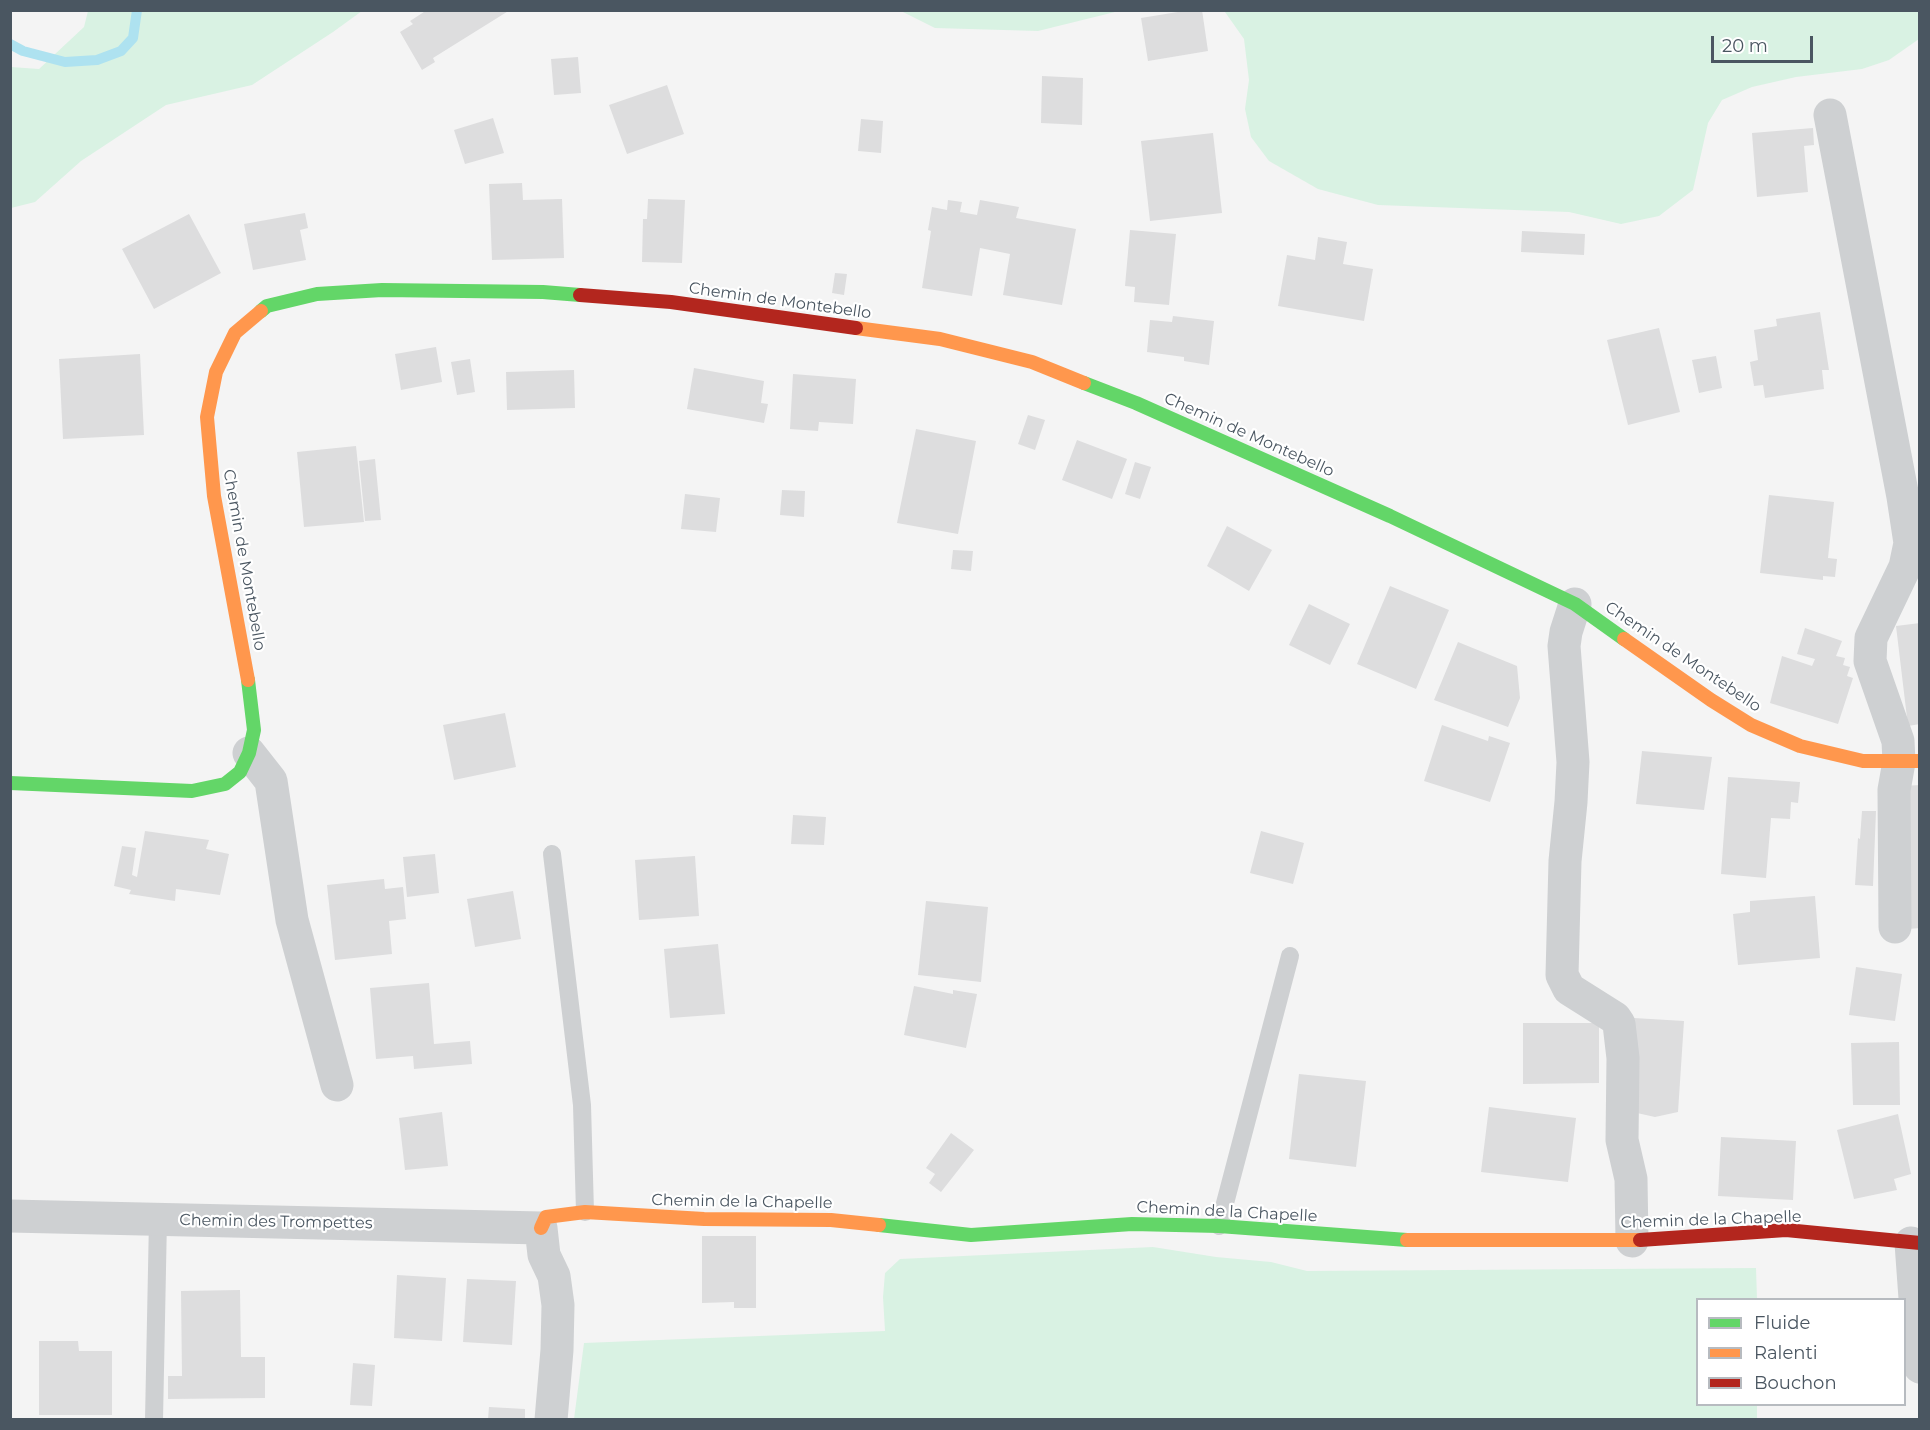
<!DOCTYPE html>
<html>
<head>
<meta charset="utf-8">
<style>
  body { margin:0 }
  #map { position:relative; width:1930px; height:1430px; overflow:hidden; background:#f4f4f4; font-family:Montserrat,sans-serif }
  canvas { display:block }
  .frame { position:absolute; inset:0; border:12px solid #4a5661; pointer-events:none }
  .legend { position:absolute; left:1696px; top:1298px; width:210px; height:108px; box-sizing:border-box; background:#fff; border:2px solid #b7bbc0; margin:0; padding:8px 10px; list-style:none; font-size:18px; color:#4a5661 }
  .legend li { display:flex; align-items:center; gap:12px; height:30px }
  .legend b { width:30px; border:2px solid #b7bbc0 }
  .scale { position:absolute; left:1711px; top:36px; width:102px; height:27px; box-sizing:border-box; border:3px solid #4a5661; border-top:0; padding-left:8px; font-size:18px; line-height:21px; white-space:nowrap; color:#4a5661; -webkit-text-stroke:4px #fff; paint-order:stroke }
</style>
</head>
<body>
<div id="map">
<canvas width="1930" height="1430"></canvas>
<div class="frame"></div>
<ul class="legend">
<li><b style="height:8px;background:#63d668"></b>Fluide</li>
<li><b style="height:8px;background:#ff974d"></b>Ralenti</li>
<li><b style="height:8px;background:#b3261e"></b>Bouchon</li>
</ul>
<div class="scale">20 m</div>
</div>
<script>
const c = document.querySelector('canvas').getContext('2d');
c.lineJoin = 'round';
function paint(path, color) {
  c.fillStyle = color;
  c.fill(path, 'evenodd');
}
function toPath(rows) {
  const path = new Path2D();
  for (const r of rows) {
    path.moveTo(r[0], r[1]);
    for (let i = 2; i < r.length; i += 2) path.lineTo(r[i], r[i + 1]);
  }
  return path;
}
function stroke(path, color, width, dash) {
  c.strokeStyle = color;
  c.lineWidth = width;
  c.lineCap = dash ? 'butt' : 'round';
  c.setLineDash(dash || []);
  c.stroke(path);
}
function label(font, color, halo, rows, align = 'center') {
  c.font = font + ' Montserrat,sans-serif';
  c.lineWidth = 4.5;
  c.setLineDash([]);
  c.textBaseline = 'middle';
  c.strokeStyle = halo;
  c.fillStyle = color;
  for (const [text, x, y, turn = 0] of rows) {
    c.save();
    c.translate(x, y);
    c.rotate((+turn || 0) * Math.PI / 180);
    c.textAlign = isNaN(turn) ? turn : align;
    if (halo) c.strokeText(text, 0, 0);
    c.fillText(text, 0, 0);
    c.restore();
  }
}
paint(toPath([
  [1919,10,1919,39,1889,60,1862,69,1796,77,1752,87,1722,100,1708,123,1693,190,1659,216,1621,224,1569,212,1378,205,1318,189,1269,161,1251,137,1245,109,1249,80,1244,39,1225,12,1220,11],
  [88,11,88,10,362,11,333,32,252,85,166,105,81,161,35,202,11,208,11,67,39,69,84,27],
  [901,11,1119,11,1038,31,935,28],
  [1153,1247,1216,1257,1271,1262,1307,1271,1756,1268,1757,1299,1698,1300,1698,1404,1757,1405,1757,1419,574,1419,584,1343,885,1331,883,1297,885,1273,900,1259]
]), '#d9f2e3');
stroke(toPath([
  [10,44,23,51,65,62,97,60,121,51,133,38,137,10]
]), '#aee2f0', 10);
paint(toPath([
  [427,10,510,10,433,58,435,62,422,70,400,32,413,24,410,21],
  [1190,10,1202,10,1208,51,1148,61,1141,18],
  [578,57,581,93,554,95,551,59],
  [1042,76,1083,78,1082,125,1041,123],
  [667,85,684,134,627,154,609,105],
  [493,118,504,153,465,164,454,130],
  [861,119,883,121,881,153,858,151],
  [1813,128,1814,145,1804,146,1808,192,1757,197,1752,133],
  [1213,133,1222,213,1150,221,1141,141],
  [522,183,523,200,562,199,564,258,492,260,489,184],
  [648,199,685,200,682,263,642,262,643,219,647,219],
  [948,200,962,202,960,212,977,215,980,200,1019,207,1016,218,1076,229,1062,305,1003,295,1010,254,980,248,972,296,922,288,931,231,928,230,932,207,947,210],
  [305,213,308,228,300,230,306,260,253,270,244,224],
  [189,214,221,273,154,309,122,249],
  [1130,230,1176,234,1169,305,1134,302,1135,287,1125,286],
  [1522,231,1585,234,1584,255,1521,252],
  [1318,237,1347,242,1343,264,1373,269,1364,321,1278,306,1287,255,1315,260],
  [835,273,847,274,844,295,832,293],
  [1820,312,1829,370,1822,370,1824,389,1765,398,1763,385,1754,386,1750,362,1758,360,1754,330,1777,326,1776,319],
  [1173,316,1214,321,1209,365,1184,361,1184,357,1147,352,1150,320,1172,322],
  [1659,328,1680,412,1628,425,1607,340],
  [436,347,442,382,401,390,395,354],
  [140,354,144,435,63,439,59,359],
  [1716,356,1722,388,1699,393,1692,360],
  [470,359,475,392,457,395,451,362],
  [694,368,764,381,761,403,768,404,764,423,687,409],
  [574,370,575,408,507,410,506,372],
  [793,374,856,379,853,424,819,422,818,431,790,429],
  [1028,415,1045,420,1035,450,1018,444],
  [916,429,976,441,958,534,897,523],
  [1077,440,1127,459,1112,499,1062,480],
  [356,446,364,522,304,527,297,452],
  [375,459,381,520,365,521,359,461],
  [1135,462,1151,467,1140,499,1125,494],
  [782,490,805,491,804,517,780,515],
  [685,494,720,498,716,532,681,529],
  [1769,495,1834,502,1828,558,1837,559,1835,577,1823,576,1823,580,1760,573],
  [1227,526,1272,550,1249,591,1207,566],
  [953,550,973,551,971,571,951,569],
  [1390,586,1449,610,1416,689,1357,664],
  [1309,604,1350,624,1330,665,1289,645],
  [1920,623,1920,724,1908,726,1896,626],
  [1805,628,1842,641,1836,656,1845,658,1843,665,1850,667,1847,676,1853,678,1838,724,1770,703,1782,656,1812,666,1815,659,1797,654],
  [1458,642,1517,666,1520,698,1508,727,1434,700],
  [505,713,516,767,454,780,443,725],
  [1442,725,1488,741,1489,736,1510,743,1490,802,1424,781],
  [1642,751,1712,757,1704,810,1636,804],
  [1728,777,1800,782,1798,803,1791,802,1790,819,1771,818,1766,878,1721,874],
  [1920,785,1920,928,1909,929,1903,786],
  [1862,811,1876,811,1873,886,1855,885,1858,838,1860,839],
  [793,815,826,817,824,845,791,844],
  [145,831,209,840,206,849,229,854,220,895,176,889,175,901,129,894,131,890,114,886,122,846,136,848,132,875,137,877],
  [1261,831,1304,843,1293,884,1250,873],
  [435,854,439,893,407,897,403,857],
  [695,856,699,916,639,920,635,860],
  [384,879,385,889,403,887,406,919,389,921,392,954,335,960,327,885],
  [513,891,521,939,475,947,467,899],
  [1815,896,1820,958,1738,965,1733,914,1750,912,1750,901],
  [926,901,988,907,981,982,918,975],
  [718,944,725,1014,670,1018,664,949],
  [1856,967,1902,974,1895,1021,1849,1015],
  [429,983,434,1044,470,1041,472,1064,414,1069,413,1056,376,1059,370,988],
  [914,986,953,994,953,990,977,994,966,1048,904,1035],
  [1634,1018,1684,1021,1678,1112,1655,1117,1628,1111],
  [1523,1023,1599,1023,1599,1083,1523,1084],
  [1899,1042,1900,1105,1853,1105,1851,1043],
  [1299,1074,1366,1081,1356,1167,1289,1159],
  [1489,1107,1576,1118,1568,1182,1481,1172],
  [442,1112,448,1166,405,1170,399,1118],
  [1898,1114,1911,1174,1894,1179,1897,1190,1854,1199,1837,1130],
  [951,1133,974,1150,941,1192,929,1183,935,1174,926,1168],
  [1721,1137,1796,1141,1793,1200,1718,1196],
  [702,1236,756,1236,756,1308,734,1308,734,1302,702,1303],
  [397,1275,446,1278,442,1341,394,1338],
  [467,1279,516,1281,512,1345,463,1342],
  [240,1290,241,1357,265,1357,265,1398,168,1399,168,1376,182,1376,181,1291],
  [39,1341,78,1341,79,1351,112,1351,112,1415,39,1415],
  [353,1363,375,1365,372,1406,350,1405],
  [489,1407,525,1409,525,1419,488,1419]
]), '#ddddde');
stroke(toPath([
  [552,854,582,1105,585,1212],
  [1219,1226,1290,956],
  [154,1420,158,1219]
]), '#ced0d2', 18);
stroke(toPath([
  [1830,115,1903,497,1910,543,1905,567,1871,638,1870,661,1898,741,1899,762,1894,790,1895,927],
  [1575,604,1566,632,1564,646,1573,762,1571,802,1565,861,1562,975,1569,989,1615,1018,1619,1024,1623,1058,1622,1140,1631,1179,1632,1241],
  [249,753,271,781,292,920,337,1085],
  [10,1216,541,1228,544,1255,554,1276,558,1305,557,1350,551,1420],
  [1911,1243,1920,1367]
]), '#ced0d2', 33);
stroke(toPath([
  [261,311,267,306,317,294,382,290,543,292,580,295],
  [1084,383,1136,403,1390,516,1575,604,1624,639],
  [10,783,192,791,225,784,240,772,249,753,254,730,248,680],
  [879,1225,971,1235,1132,1224,1219,1226,1407,1240]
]), '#63d668', 14);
stroke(toPath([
  [856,328,940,339,1032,362,1084,383],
  [1624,639,1711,700,1751,725,1800,746,1863,761,1920,761],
  [248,680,214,496,207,417,216,372,235,333,261,311],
  [541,1228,546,1217,585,1212,704,1219,831,1220,879,1225],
  [1407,1240,1640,1240]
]), '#ff974d', 14);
stroke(toPath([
  [580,295,671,302,856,328],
  [1640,1240,1786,1230,1920,1243]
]), '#b3261e', 14);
label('16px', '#4a5661', '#fff', [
  ["Chemin de Montebello",780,301,8],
  ["Chemin de Montebello",1249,435,24],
  ["Chemin de Montebello",244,560,80],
  ["Chemin de Montebello",1683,657,34],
  ["Chemin de la Chapelle",742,1202,1],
  ["Chemin de la Chapelle",1227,1212,3],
  ["Chemin de la Chapelle",1711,1220,-2],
  ["Chemin des Trompettes",276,1222,1]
]);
</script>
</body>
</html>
